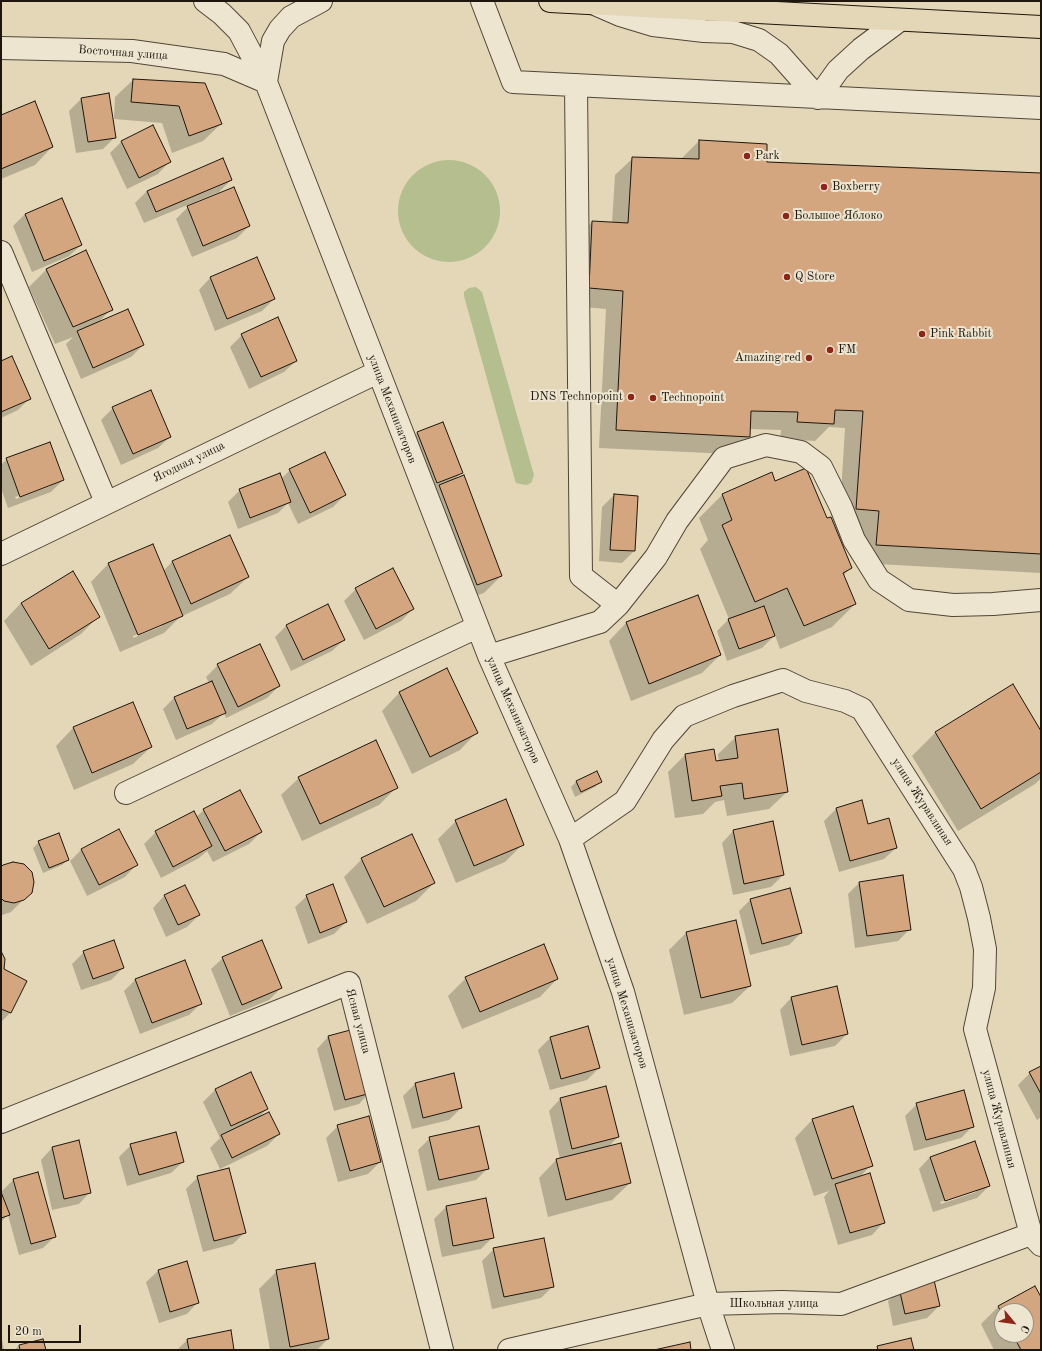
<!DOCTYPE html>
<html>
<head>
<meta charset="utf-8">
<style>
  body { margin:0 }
  #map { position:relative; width:1042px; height:1351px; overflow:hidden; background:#e4d7b7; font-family:"Old Standard TT",serif }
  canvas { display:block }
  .frame { position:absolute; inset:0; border:2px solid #1e160d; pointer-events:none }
  .north { position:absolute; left:994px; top:1303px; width:40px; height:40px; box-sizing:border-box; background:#ede5d0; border:1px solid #9a9282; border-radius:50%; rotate:119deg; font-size:11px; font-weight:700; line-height:16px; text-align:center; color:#1e160d }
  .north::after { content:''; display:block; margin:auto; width:14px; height:18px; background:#8f2418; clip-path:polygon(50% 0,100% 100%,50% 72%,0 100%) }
  .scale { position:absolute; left:8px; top:1325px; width:73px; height:18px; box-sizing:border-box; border:2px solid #1e160d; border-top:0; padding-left:5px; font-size:12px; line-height:14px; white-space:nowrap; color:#1e160d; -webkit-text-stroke:3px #ede5d0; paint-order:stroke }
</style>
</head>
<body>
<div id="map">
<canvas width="1042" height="1351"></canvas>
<div class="frame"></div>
<div class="north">С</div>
<div class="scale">20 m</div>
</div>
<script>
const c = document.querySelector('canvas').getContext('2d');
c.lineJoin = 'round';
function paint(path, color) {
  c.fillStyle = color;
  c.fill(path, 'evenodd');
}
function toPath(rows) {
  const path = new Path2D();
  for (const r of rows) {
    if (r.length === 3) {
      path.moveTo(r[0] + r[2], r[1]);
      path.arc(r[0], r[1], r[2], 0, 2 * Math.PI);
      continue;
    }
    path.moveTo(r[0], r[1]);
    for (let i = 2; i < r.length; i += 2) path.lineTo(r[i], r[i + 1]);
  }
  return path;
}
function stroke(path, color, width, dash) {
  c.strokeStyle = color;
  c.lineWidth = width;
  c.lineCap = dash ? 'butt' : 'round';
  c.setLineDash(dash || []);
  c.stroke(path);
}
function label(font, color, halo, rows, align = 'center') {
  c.font = font + ' "Old Standard TT",serif';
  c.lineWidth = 4;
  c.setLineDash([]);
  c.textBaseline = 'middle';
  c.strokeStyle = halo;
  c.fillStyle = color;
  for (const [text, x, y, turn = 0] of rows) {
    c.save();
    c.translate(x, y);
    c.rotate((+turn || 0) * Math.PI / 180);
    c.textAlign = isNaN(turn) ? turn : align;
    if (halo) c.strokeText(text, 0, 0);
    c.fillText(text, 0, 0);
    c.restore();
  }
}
paint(toPath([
  [449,211,51],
  [476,287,482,292,534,475,531,483,526,485,520,484,516,483,515,480,464,296,464,292,469,288]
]), '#b5be8e');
paint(toPath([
  [133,80,221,124,203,141,172,153,162,123,114,119,115,97],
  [81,99,115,137,103,149,76,153,69,111],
  [1,116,52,147,35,165,1,179],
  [122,141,169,162,158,174,127,189,110,153],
  [699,141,766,163,1041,174,1041,573,859,563,862,528,839,527,845,428,829,427,815,441,780,439,781,430,749,429,749,437,731,454,599,448,606,309,572,306,575,240,592,222,612,223,615,175,633,158,681,159],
  [231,180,219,192,144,223,135,203,147,191],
  [62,199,81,245,69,256,32,272,13,226,25,214],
  [188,207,249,226,237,238,192,257,176,219],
  [257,259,274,299,262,311,215,331,199,290,210,278],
  [47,269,111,309,98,323,143,345,131,357,81,379,66,344,73,337,55,344,29,287],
  [242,335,296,361,284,372,249,389,230,347],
  [1,362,30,398,18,410,1,418],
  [113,408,170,437,158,448,121,465,101,420],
  [442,423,462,472,454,480,501,576,484,593,459,602,405,445,417,433],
  [7,459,63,480,51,492,8,508,1,488,1,465],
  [50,484,50,486,16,499,15,497],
  [290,470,345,495,333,507,298,524,288,503,278,513,238,529,228,502,240,490,281,479],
  [771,474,775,482,827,519,851,568,843,576,855,604,832,627,780,649,775,635,762,648,727,661,717,631,729,619,700,549,708,540,699,518,722,495],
  [614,495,634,551,622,563,599,561,602,507],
  [230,536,248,577,230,594,180,617,164,633,120,652,91,582,108,564,152,545,163,571,172,562],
  [162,624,162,626,133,638,133,636],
  [72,572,99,616,81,634,31,666,4,621,21,603],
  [356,589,413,609,401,621,364,640,344,601],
  [697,596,720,655,702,673,631,701,609,641,626,623],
  [286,626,344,640,332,651,291,671,275,637],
  [218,665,279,686,267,698,226,718,224,713,212,724,176,740,163,709,175,697,209,683,206,677],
  [446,670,477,732,460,750,412,774,382,711,399,693],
  [1012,686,1041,733,1041,778,1035,784,958,831,912,756,935,733],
  [132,703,151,747,133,764,74,790,56,746,73,728],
  [736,737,787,792,769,809,727,816,724,800,715,802,703,814,675,818,668,772,685,755,715,762,719,762,718,754],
  [299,778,396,788,379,805,302,841,281,795],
  [577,781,601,781,595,787,575,797,571,787],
  [861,802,868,825,896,848,884,859,839,872,824,821,836,809],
  [204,810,261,832,249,844,213,862,207,851,199,858,161,878,144,844,156,832,196,817],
  [456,821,523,844,505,862,456,883,438,839],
  [733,831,783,875,771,887,733,895,722,843],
  [39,842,68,860,62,865,43,873,33,848],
  [82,849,136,865,125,877,87,896,70,861],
  [362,859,434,883,416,901,367,924,344,877],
  [1,868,31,892,11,912,2,915],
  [859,883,910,929,898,941,855,948,848,894],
  [185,886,199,915,187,927,166,937,153,908,164,896],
  [307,896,346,922,334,934,308,944,295,907],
  [751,899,801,933,789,945,750,955,739,911],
  [686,933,750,986,732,1003,684,1015,669,950],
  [84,952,123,968,111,980,81,990,72,964],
  [1,953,3,969,26,981,10,1013,1,1022],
  [223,958,281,988,269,1000,230,1016,211,969],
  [466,978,557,979,540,997,462,1029,448,996],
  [136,979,200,1004,189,1015,140,1034,124,991],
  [791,998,847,1034,835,1046,790,1056,780,1010],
  [587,1028,599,1068,587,1080,550,1090,538,1050,550,1038],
  [328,1037,370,1092,359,1104,334,1111,317,1049],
  [1041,1067,1041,1117,1037,1120,1018,1085,1030,1073],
  [251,1073,267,1109,258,1118,279,1134,267,1146,220,1169,210,1148,220,1138,203,1102,215,1090],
  [415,1084,461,1108,449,1120,412,1129,403,1096],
  [560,1099,618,1137,608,1147,630,1183,612,1200,548,1217,539,1178,556,1160,560,1159,549,1111],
  [917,1104,973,1126,961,1138,914,1151,905,1116],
  [852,1107,871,1165,859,1178,883,1223,872,1235,838,1245,824,1197,829,1191,814,1196,795,1138,812,1120],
  [338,1126,380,1162,368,1174,338,1182,326,1138],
  [430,1138,488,1168,476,1180,427,1191,418,1150],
  [131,1145,183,1162,171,1173,127,1186,119,1157],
  [52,1148,90,1192,79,1204,52,1210,41,1160],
  [930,1157,989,1186,977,1198,933,1212,919,1169],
  [976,1190,976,1192,941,1204,940,1202],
  [37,1173,55,1236,43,1248,19,1255,8,1215,1,1222,1,1192,13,1180],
  [198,1177,245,1232,233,1244,203,1252,186,1189],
  [486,1199,493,1237,481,1249,442,1257,434,1219,446,1207],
  [494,1249,553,1286,541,1298,492,1309,482,1261],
  [186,1262,198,1302,187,1314,159,1323,146,1282,158,1271],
  [277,1271,328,1339,317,1350,270,1350,259,1289],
  [1034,1287,1041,1300,1041,1350,994,1350,981,1324,998,1307],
  [1002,1311,1026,1311,1026,1335,1002,1335],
  [900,1289,939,1306,927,1318,893,1326,888,1301],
  [230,1331,233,1350,177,1350,187,1340],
  [1,1339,2,1339,4,1350,1,1350],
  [19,1345,45,1350,15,1350]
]), '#0003');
const building = toPath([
  [133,79,205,83,222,124,189,136,179,106,131,102,133,79],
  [109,93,116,138,88,142,81,98,109,93],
  [35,101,53,147,1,169,1,115,35,101],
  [153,125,171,162,139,178,121,141,153,125],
  [699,140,767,144,767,162,1041,173,1041,554,876,545,879,511,856,509,863,411,835,410,834,424,797,422,798,412,751,411,750,437,616,430,623,291,589,288,592,221,628,223,632,157,699,159,699,140],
  [223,158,232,180,156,212,147,191,223,158],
  [234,187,250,226,203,246,187,206,234,187],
  [62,198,82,245,44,261,25,214,62,198],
  [86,250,113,310,73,327,46,269,86,250],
  [257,257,275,299,227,319,210,277,257,257],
  [128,309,144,345,93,368,77,331,128,309],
  [278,317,297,361,261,377,241,334,278,317],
  [12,356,31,399,1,412,1,361,12,356],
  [151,390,171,437,133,454,112,407,151,390],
  [443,422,463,473,437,483,417,432,443,422],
  [50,442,64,480,20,497,6,458,50,442],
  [325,452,346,495,310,513,289,469,325,452],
  [806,468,827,518,831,517,852,568,843,573,856,604,804,626,787,588,755,602,722,525,732,520,722,494,772,472,775,481,806,468],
  [280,473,291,502,250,518,239,489,280,473],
  [464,475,502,576,477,585,439,485,464,475],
  [614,494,638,496,635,551,610,550,614,494],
  [230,535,249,577,191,604,172,561,230,535],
  [153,544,183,616,138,635,108,563,153,544],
  [393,568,414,609,376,629,355,588,393,568],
  [73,571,100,617,49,649,21,603,73,571],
  [698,595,721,655,649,684,626,622,698,595],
  [328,604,345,640,303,660,286,625,328,604],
  [764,606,775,636,739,649,728,619,764,606],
  [260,644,280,686,238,707,217,664,260,644],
  [447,668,478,733,430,757,399,692,447,668],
  [212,681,226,713,187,729,174,697,212,681],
  [1013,684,1041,731,1041,772,981,809,935,732,1013,684],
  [133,702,152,747,92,773,73,727,133,702],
  [778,729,788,792,744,799,742,783,720,786,722,796,692,801,685,754,714,749,716,761,738,758,735,736,778,729],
  [376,740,398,788,320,824,298,777,376,740],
  [597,771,602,782,581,792,576,781,597,771],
  [240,790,262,832,225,851,203,809,240,790],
  [506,799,524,845,474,866,455,820,506,799],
  [862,800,868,824,889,818,897,848,850,861,836,808,862,800],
  [194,811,212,846,173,867,155,831,194,811],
  [773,821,784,875,744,884,733,830,773,821],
  [119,829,138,865,99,885,81,849,119,829],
  [59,833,69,860,49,868,38,841,59,833],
  [412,834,435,883,384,907,361,858,412,834],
  [13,862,24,864,32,872,34,882,32,893,24,900,14,903,4,901,1,898,1,867,3,865,13,862],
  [903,875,911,930,867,936,859,882,903,875],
  [333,884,347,922,320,933,306,895,333,884],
  [185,885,200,915,178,925,164,895,185,885],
  [790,888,802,933,762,944,750,899,790,888],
  [736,920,751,986,701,998,686,932,736,920],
  [114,940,124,968,93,979,83,951,114,940],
  [262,940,282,988,242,1005,222,957,262,940],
  [544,944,558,979,480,1012,465,977,544,944],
  [1,951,5,959,4,969,27,981,11,1013,1,1009,1,951],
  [185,960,202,1004,152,1023,135,979,185,960],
  [837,986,848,1034,802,1045,791,997,837,986],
  [588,1026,600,1068,561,1079,550,1037,588,1026],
  [354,1029,371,1093,345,1100,328,1036,354,1029],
  [1041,1066,1041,1094,1029,1072,1041,1066],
  [251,1072,268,1109,231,1126,215,1089,251,1072],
  [454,1073,462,1108,423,1118,415,1083,454,1073],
  [606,1086,619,1137,572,1149,560,1098,606,1086],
  [964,1090,974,1127,926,1140,916,1103,964,1090],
  [853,1106,873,1166,832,1179,812,1119,853,1106],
  [269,1112,280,1134,232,1158,221,1135,269,1112],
  [369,1116,381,1162,350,1171,337,1125,369,1116],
  [479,1126,489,1169,439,1180,429,1137,479,1126],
  [176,1132,184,1162,139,1175,130,1144,176,1132],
  [79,1140,91,1193,64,1199,52,1147,79,1140],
  [975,1141,990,1186,945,1201,930,1157,975,1141],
  [621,1143,631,1183,566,1200,556,1159,621,1143],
  [229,1168,246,1233,214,1241,197,1176,229,1168],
  [38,1172,56,1237,31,1244,13,1179,38,1172],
  [870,1173,885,1223,850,1233,835,1184,870,1173],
  [1,1192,10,1215,1,1218,1,1192],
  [486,1198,494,1238,453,1246,446,1206,486,1198],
  [544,1238,554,1287,504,1297,493,1248,544,1238],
  [187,1261,199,1303,170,1312,158,1270,187,1261],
  [315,1263,329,1339,290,1347,276,1270,315,1263],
  [934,1280,940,1306,905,1314,899,1288,934,1280],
  [1035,1286,1041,1297,1041,1350,1021,1350,1013,1335,1026,1335,1026,1311,1002,1311,1002,1314,998,1306,1035,1286],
  [231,1330,234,1350,189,1350,187,1339,231,1330],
  [911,1338,914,1350,878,1350,877,1346,911,1338],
  [43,1339,46,1350,20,1350,19,1345,43,1339],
  [690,1342,691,1350,654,1350,690,1342]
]);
paint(building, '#d4a680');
stroke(building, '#1e160d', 1);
const minor = toPath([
  [205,1,222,14,239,31,266,82,489,656,570,839,623,992,708,1304,723,1350],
  [482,1,513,82,1041,108],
  [597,5,620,15,653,25,704,31,733,32,759,40,779,54,818,98],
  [1,48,132,51,224,64,266,82],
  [266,82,273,41,280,29,291,17,321,1],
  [818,98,838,70,861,49,900,20],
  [1,252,106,502],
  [1,554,378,372],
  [618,605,656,557,677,521,724,458,766,445,801,452,821,467,841,507,854,540,879,580,909,600,953,605,993,604,1041,600],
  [489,656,600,622,618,605,581,576,576,85],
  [126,793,477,627],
  [570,839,625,801,663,740,684,716,733,696,783,680,806,691,845,701,862,709,964,869,971,887,979,918,985,949,984,988,975,1029,1031,1234,1041,1245],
  [1,1122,349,983,442,1350],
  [509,1350,708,1304,782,1302,841,1304,1031,1234]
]);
const major = toPath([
  [550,1,1041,27]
]);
stroke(minor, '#504638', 24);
stroke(major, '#1e160d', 24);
stroke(minor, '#ede5d0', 22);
stroke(major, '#e4d7b7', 22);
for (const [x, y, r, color] of [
  [747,156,4,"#8f2418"],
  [824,187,4,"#8f2418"],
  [786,216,4,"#8f2418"],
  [787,277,4,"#8f2418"],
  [922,334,4,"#8f2418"],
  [830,350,4,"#8f2418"],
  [809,358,4,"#8f2418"],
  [631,397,4,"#8f2418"],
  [653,398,4,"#8f2418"]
]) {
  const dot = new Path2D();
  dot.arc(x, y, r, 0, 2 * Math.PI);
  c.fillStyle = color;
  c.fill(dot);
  stroke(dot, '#ede5d0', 1.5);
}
label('12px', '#1e160d', '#ede5d0', [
  ["Восточная улица",123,53,4],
  ["улица Механизаторов",392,409,69],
  ["Ягодная улица",189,462,-26],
  ["улица Механизаторов",513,710,66],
  ["улица Журавлиная",922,802,57],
  ["улица Механизаторов",627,1013,73],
  ["Ясная улица",358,1021,75],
  ["улица Журавлиная",999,1119,75],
  ["Школьная улица",774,1304]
]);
label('12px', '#1e160d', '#ede5d0', [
  ["Park",755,156],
  ["Boxberry",832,187],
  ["Большое Яблоко",794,216],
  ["Q Store",795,277],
  ["Pink Rabbit",930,334],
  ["FM",838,350],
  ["Amazing red",801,358,"right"],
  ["DNS Technopoint",623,397,"right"],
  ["Technopoint",661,398]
], 'left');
</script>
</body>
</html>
